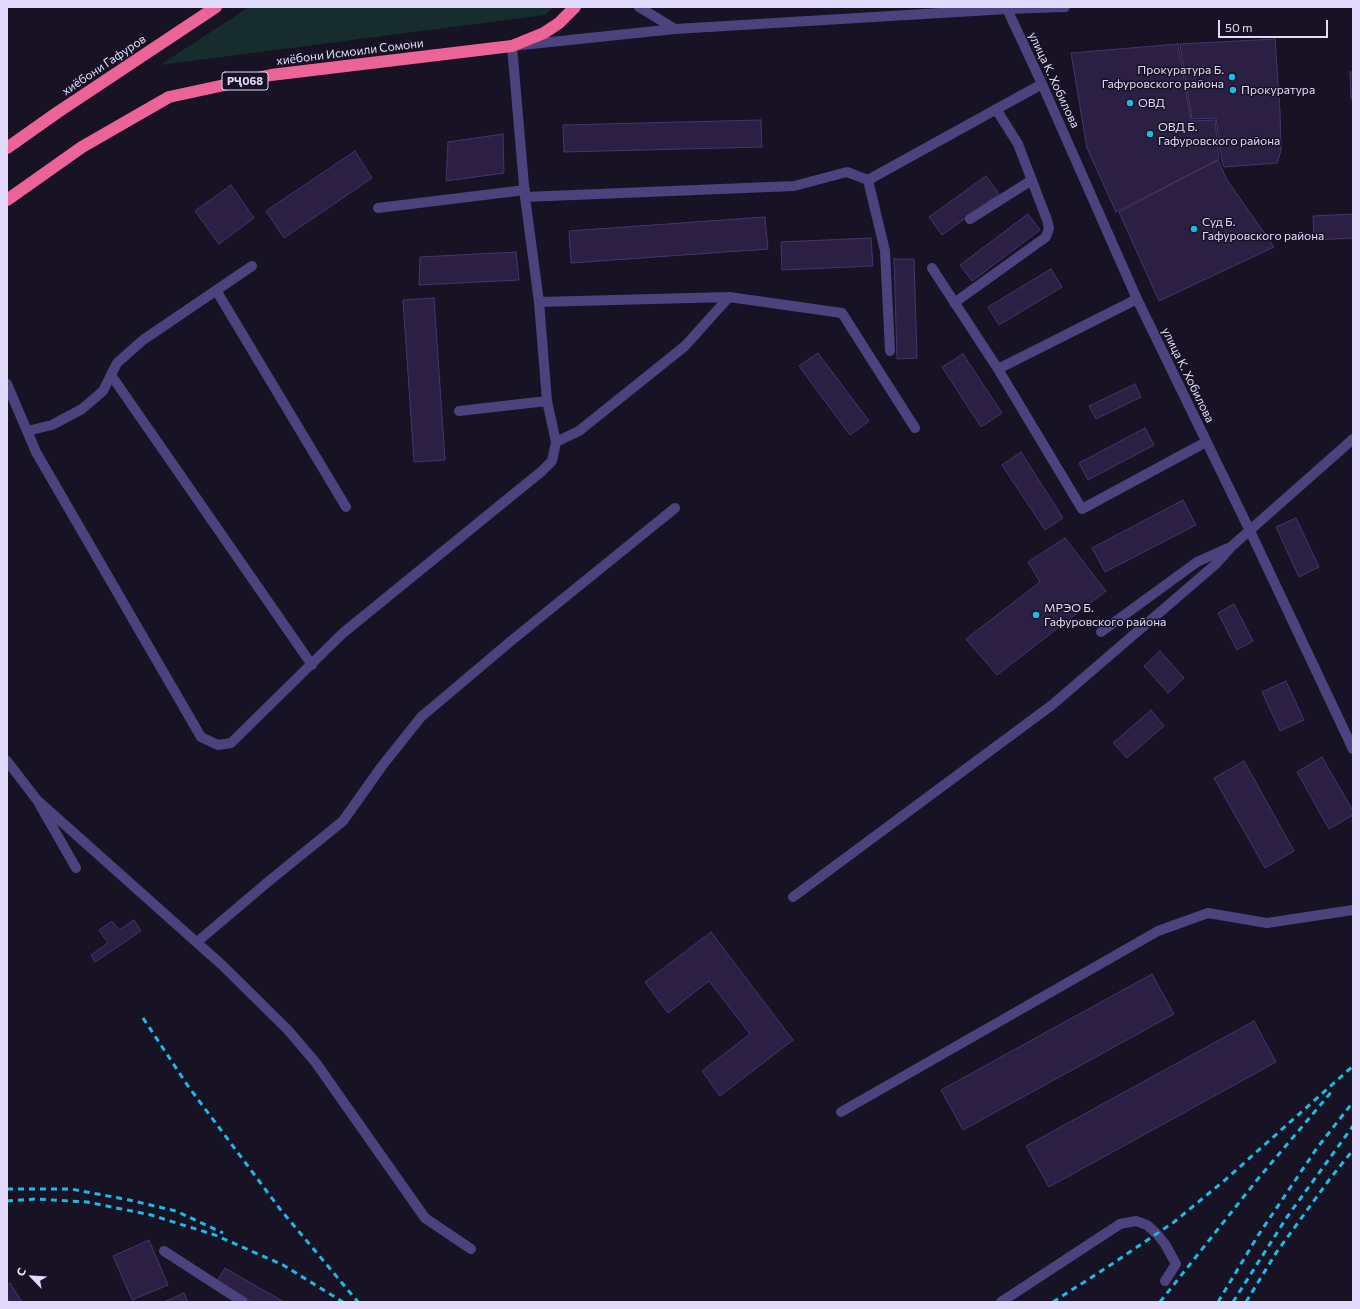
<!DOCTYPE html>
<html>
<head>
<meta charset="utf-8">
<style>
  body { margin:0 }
  #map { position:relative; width:1360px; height:1309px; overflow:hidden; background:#171224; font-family:Commissioner,sans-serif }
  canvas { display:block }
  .frame { position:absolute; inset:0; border:8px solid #e1dafa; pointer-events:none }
  .north { position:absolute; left:12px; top:1257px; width:40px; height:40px; -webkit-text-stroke:3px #171224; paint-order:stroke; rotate:295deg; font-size:11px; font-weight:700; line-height:16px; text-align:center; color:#e1dafa }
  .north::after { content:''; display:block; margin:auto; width:14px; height:18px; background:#e1dafa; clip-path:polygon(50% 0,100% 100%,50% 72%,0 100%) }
  .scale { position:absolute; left:1218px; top:20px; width:110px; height:18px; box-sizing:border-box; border:2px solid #e1dafa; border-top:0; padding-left:5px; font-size:12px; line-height:14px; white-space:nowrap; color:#e1dafa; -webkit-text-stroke:3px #171224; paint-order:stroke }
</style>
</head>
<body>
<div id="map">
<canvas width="1360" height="1309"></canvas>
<div class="frame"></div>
<div class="north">С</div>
<div class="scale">50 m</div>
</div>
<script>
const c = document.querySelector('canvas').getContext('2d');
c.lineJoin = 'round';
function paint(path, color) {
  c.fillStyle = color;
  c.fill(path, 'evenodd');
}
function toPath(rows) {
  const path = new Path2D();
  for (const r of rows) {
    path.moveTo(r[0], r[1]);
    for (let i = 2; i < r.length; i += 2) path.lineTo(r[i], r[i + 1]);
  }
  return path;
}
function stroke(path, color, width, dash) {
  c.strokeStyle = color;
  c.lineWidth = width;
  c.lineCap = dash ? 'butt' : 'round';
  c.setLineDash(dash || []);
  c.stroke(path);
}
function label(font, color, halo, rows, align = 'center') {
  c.font = font + ' Commissioner,sans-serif';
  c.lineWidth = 3;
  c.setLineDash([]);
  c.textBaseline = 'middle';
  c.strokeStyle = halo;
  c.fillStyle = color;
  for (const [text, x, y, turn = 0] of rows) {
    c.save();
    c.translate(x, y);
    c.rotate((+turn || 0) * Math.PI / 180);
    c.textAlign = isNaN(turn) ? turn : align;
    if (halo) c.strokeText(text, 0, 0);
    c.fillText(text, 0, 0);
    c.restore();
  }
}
paint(toPath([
  [249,7,553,7,545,15,160,65]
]), '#162c2d');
const building = toPath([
  [1275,39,1280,111,1281,151,1277,163,1224,167,1222,161,1216,118,1192,119,1180,44,1275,39],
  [1178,44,1191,121,1215,120,1219,159,1116,212,1087,148,1071,53,1178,44],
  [1350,72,1353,72,1353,99,1351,99,1350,72],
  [761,120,762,147,564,152,563,125,761,120],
  [503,134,504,173,446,181,448,142,503,134],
  [355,151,372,178,284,238,266,211,355,151],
  [1218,160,1227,180,1274,247,1159,301,1119,212,1218,160],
  [986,176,999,194,942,235,929,217,986,176],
  [231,185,254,218,219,244,195,211,231,185],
  [1028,214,1040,230,972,281,960,265,1028,214],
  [1353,214,1353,238,1314,240,1313,216,1353,214],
  [765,217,768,249,571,263,569,231,765,217],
  [871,238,873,266,782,270,781,242,871,238],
  [516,252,519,280,419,285,420,257,516,252],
  [894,259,914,259,917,358,897,359,894,259],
  [1051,269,1062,287,999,325,988,307,1051,269],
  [434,298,445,460,414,462,403,300,434,298],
  [818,353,869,421,850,435,799,366,818,353],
  [963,354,1002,413,981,427,942,367,963,354],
  [1135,384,1141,397,1096,419,1089,406,1135,384],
  [1145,428,1154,445,1088,480,1079,463,1145,428],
  [1021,452,1063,518,1045,530,1002,465,1021,452],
  [1183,500,1196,525,1105,572,1092,548,1183,500],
  [1296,518,1319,567,1299,577,1276,527,1296,518],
  [1065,538,1106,591,997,675,966,639,1040,582,1028,562,1065,538],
  [1234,604,1253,641,1237,650,1218,613,1234,604],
  [1160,651,1184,678,1168,693,1144,666,1160,651],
  [1286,681,1304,720,1280,731,1262,692,1286,681],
  [1151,710,1164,726,1127,758,1113,743,1151,710],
  [1322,757,1353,811,1353,815,1329,829,1297,772,1322,757],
  [1244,761,1294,851,1265,868,1214,778,1244,761],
  [134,920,141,931,95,962,91,955,108,943,99,930,112,921,119,930,134,920],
  [711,932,793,1040,720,1096,702,1071,750,1034,709,981,668,1013,645,982,711,932],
  [1152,974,1174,1014,963,1130,941,1090,1152,974],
  [1254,1021,1276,1062,1049,1187,1026,1146,1254,1021],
  [149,1240,168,1285,132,1300,113,1256,149,1240],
  [225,1268,284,1302,253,1302,217,1281,225,1268],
  [10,1283,22,1302,8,1302,7,1285,10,1283],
  [184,1293,188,1302,164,1302,184,1293]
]);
paint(building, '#2b2043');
stroke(building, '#45356c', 1);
stroke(toPath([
  [639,7,675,29],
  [1007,9,1042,84,1137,299,1250,531,1353,749],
  [525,197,794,186,847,172,868,180],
  [378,208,525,190],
  [970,219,1032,180],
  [932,268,998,369,1082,509,1206,442],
  [216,290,346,507],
  [954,303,1046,237,1049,228,1047,220,1018,144,996,109],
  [890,351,885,251,868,180,1042,84],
  [998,369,1137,299],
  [111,375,312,665],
  [7,384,36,452,201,737,218,745,231,743,343,633,542,471,552,461,556,442,547,401],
  [459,411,547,401,539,302],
  [915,428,842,313,729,297,539,302,525,197,512,46,675,29,1007,9,1065,7],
  [27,431,52,425,82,409,103,391,117,363,143,340,252,266],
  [556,442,579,431,685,346,729,297],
  [1101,632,1197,562,1228,548],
  [7,761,37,800,76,868],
  [37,800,222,965,288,1030,316,1063,425,1218,471,1249],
  [793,897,1052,705,1216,564,1232,546,1353,439],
  [197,942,269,881,343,821,382,766,421,717,511,641,675,508],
  [841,1112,1158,931,1208,913,1267,923,1353,910],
  [164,1251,243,1302],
  [1001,1302,1120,1224,1136,1221,1147,1225,1157,1234,1165,1244,1176,1264,1165,1281]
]), '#4b427e', 10);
stroke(toPath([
  [7,148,58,112,216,7],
  [7,200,82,147,169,97,271,75,512,46,544,33,559,23,575,7]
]), '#ec6397', 12);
stroke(toPath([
  [143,1018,188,1086,280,1209,358,1302],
  [7,1189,71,1189,129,1200,176,1211,223,1233],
  [7,1201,36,1199,87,1202,151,1215,215,1235,283,1265,343,1302],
  [1053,1302,1109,1266,1174,1222,1225,1180,1353,1066],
  [1160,1302,1257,1180,1333,1090],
  [1218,1302,1259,1234,1317,1148,1353,1102],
  [1233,1302,1287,1217,1353,1126],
  [1246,1302,1276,1253,1329,1180,1353,1150]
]), '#1dbbe3', 3, [6, 5]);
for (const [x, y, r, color] of [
  [1232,77,4,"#1dbbe3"],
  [1233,90,4,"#1dbbe3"],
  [1130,103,4,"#1dbbe3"],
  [1150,134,4,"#1dbbe3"],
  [1194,229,4,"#1dbbe3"],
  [1036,615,4,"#1dbbe3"]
]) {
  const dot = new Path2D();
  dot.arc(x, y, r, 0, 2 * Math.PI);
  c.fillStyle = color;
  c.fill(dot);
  stroke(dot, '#171224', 1.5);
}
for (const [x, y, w] of [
  [245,81,46]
]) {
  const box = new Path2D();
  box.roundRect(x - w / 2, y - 9, w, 18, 3);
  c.fillStyle = '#171224';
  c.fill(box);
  stroke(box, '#e1dafa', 1);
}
label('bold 11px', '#e1dafa', null, [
  ["РҶ068",245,81]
]);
label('12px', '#e1dafa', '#171224', [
  ["хиёбони Исмоили Сомони",350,52,-7],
  ["хиёбони Гафуров",104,65,-34],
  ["улица К. Хобилова",1054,80,65],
  ["улица К. Хобилова",1188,375,64]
]);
label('12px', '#e1dafa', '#171224', [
  ["Прокуратура Б.",1224,70,"right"],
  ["Гафуровского района",1224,84,"right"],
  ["Прокуратура",1241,90],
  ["ОВД",1138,103],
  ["ОВД Б.",1158,127],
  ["Гафуровского района",1158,141],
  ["Суд Б.",1202,222],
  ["Гафуровского района",1202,236],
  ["МРЭО Б.",1044,608],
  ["Гафуровского района",1044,622]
], 'left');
</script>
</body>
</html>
